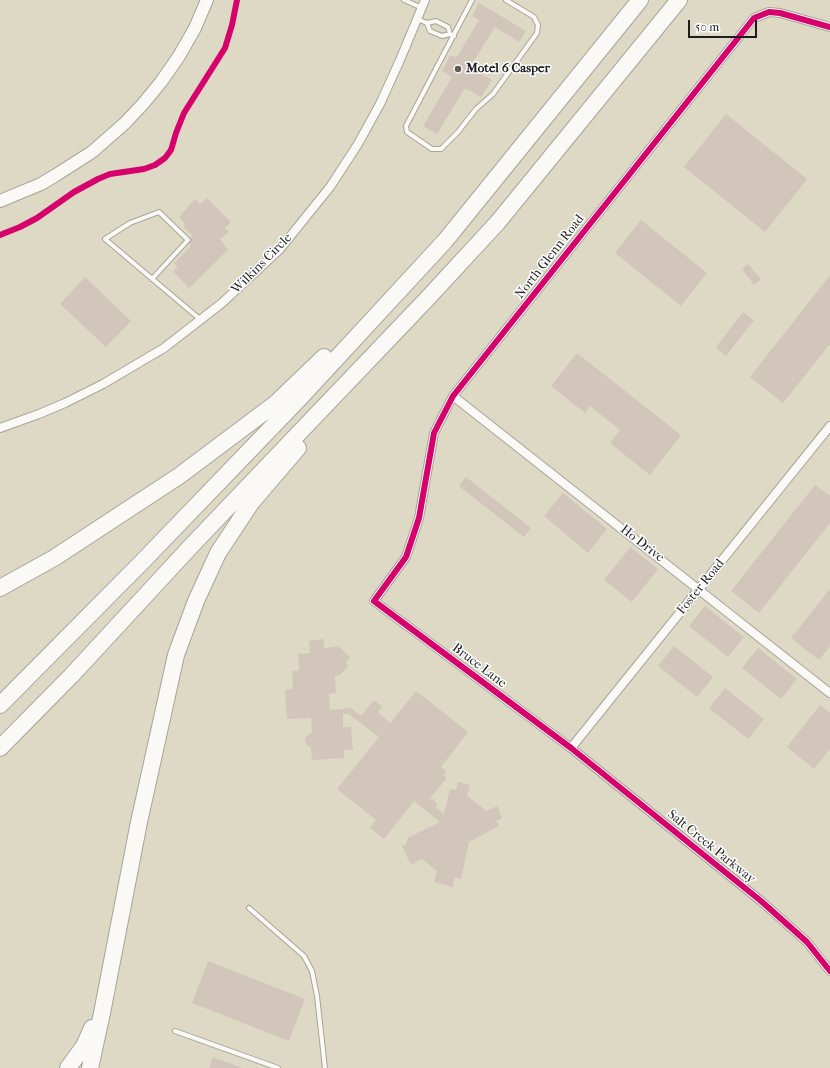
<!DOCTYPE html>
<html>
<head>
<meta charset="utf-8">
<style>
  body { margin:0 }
  #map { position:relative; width:830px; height:1068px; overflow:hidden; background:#ddd9c5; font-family:"IM FELL French Canon",serif }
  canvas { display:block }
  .scale { position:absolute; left:688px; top:20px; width:69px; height:18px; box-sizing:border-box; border:2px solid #1c1c1c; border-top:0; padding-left:5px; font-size:12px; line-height:14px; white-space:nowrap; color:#1c1c1c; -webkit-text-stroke:3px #fff; paint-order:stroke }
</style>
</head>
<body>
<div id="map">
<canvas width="830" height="1068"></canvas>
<div class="scale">50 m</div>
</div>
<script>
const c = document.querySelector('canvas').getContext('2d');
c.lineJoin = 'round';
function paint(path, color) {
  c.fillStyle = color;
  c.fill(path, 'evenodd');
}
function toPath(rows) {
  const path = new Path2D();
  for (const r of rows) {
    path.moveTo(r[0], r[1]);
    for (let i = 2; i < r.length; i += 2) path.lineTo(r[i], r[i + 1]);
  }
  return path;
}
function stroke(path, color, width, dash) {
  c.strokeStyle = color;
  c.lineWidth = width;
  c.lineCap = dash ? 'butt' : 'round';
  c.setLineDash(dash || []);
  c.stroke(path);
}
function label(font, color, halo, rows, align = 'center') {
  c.font = font + ' "IM FELL French Canon",serif';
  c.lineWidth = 3;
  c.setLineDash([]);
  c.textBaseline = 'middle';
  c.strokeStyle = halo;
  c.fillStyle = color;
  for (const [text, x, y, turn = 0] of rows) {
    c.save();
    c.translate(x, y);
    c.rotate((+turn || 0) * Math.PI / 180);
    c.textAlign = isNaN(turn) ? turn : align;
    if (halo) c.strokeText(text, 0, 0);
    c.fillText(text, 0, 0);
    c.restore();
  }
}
paint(toPath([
  [479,3,526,31,519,42,495,27,470,67,492,80,481,97,465,88,437,134,423,126,452,77,442,71,450,56,457,57,479,20,472,16],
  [726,114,807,179,765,232,684,167],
  [207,198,231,222,225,228,229,232,220,239,228,250,189,288,173,271,178,267,174,263,191,246,190,245,190,238,193,236,184,227,185,224,179,217,195,199,200,204],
  [641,220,707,273,681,306,615,253],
  [748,264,761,279,754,285,742,269],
  [830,275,830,344,783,403,750,377],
  [85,277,131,321,106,347,60,304],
  [743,312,754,320,726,356,716,347],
  [577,353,681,435,650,475,610,443,620,430,590,406,585,413,551,386],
  [466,477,531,528,524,537,459,486],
  [815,485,830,496,830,523,759,613,731,591],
  [563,493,607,529,588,553,544,516],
  [630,547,658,569,632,602,604,580],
  [830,589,830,646,819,660,791,638],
  [705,606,744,637,728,657,689,626],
  [324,639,324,648,338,646,350,657,346,663,348,666,340,675,335,676,336,693,329,694,330,710,351,708,361,716,374,700,382,707,378,712,390,723,416,691,468,732,441,767,446,771,444,775,447,778,430,798,437,803,436,808,444,814,450,789,456,790,458,782,470,785,467,796,487,811,497,806,502,818,496,821,499,826,469,842,461,879,454,877,453,887,434,882,437,871,422,859,411,865,402,846,407,844,406,842,408,840,407,838,440,822,414,801,384,839,370,828,376,820,337,789,379,737,349,714,343,714,343,727,351,727,353,750,344,750,344,758,312,760,311,748,306,744,305,738,312,732,311,718,287,719,285,690,293,689,292,671,299,671,298,654,310,653,309,641],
  [674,646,713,677,697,697,658,666],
  [758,648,797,679,781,699,742,668],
  [725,688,764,719,748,739,709,708],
  [820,705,830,713,830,749,814,769,787,747],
  [208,961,305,999,289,1041,192,1003],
  [213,1057,242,1068,209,1068]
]), '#d2c5ba');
const lane = toPath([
  [404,0,422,8],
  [472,0,406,126,407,132,432,149,441,149,458,132,476,109,493,94,537,33,538,25,534,17,506,0],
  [417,19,427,23,436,21,448,27,450,34,454,36],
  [427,23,430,31,442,36,450,34],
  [152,279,188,240,159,212,130,223,105,239,201,320],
  [249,908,304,956,312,971,317,996,325,1068],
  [175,1031,278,1068]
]);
const street = toPath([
  [830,27,780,13,769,12,754,18,453,396,434,433,419,518,406,557,374,601,571,748,761,901,807,942,830,971],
  [453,396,830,693],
  [0,428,39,414,65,403,103,384,164,348,222,303,280,249,330,187,358,144,380,104,400,60,425,0],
  [571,748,830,426]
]);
const secondary = toPath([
  [0,201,41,184,56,175,92,152,125,123,142,105,161,82,179,56,195,28,207,0]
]);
const highway = toPath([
  [0,588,54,558,179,476,275,404,324,357],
  [0,705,142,562,299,399,445,241,640,0],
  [0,748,71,676,193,544,426,300,498,222,679,0],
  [68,1068,84,1046,92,1028],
  [90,1068,102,1013,139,822,176,655,196,601,218,553,251,503,298,448]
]);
stroke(lane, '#a7a498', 6);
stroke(street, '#a7a498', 10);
stroke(secondary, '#a7a498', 14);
stroke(highway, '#a7a498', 18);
stroke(lane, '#faf9f6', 4);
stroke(street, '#faf9f6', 8);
stroke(secondary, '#faf9f6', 12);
stroke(highway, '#faf9f6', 16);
stroke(toPath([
  [830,27,780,13,769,12,754,18,453,396,434,433,419,518,406,557,374,601,571,748,761,901,807,942,830,971],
  [0,235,20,227,37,218,74,192,98,179,110,174,144,169,155,165,165,158,171,150,176,133,184,113,225,48,232,25,237,0]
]), '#d6006c', 6);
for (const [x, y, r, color] of [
  [458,69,4,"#605e57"]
]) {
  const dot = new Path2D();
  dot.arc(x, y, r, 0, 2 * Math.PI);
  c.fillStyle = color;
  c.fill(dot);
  stroke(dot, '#fff', 1.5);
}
label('bold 13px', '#1c1c1c', '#fff', [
  ["Motel 6 Casper",466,69]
], 'left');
label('13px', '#1c1c1c', '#fff', [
  ["North Glenn Road",550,257,-52],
  ["Wilkins Circle",262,264,-45],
  ["Ho Drive",642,544,38],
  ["Foster Road",701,587,-51],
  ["Bruce Lane",479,666,37],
  ["Salt Creek Parkway",711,847,39]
]);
</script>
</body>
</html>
